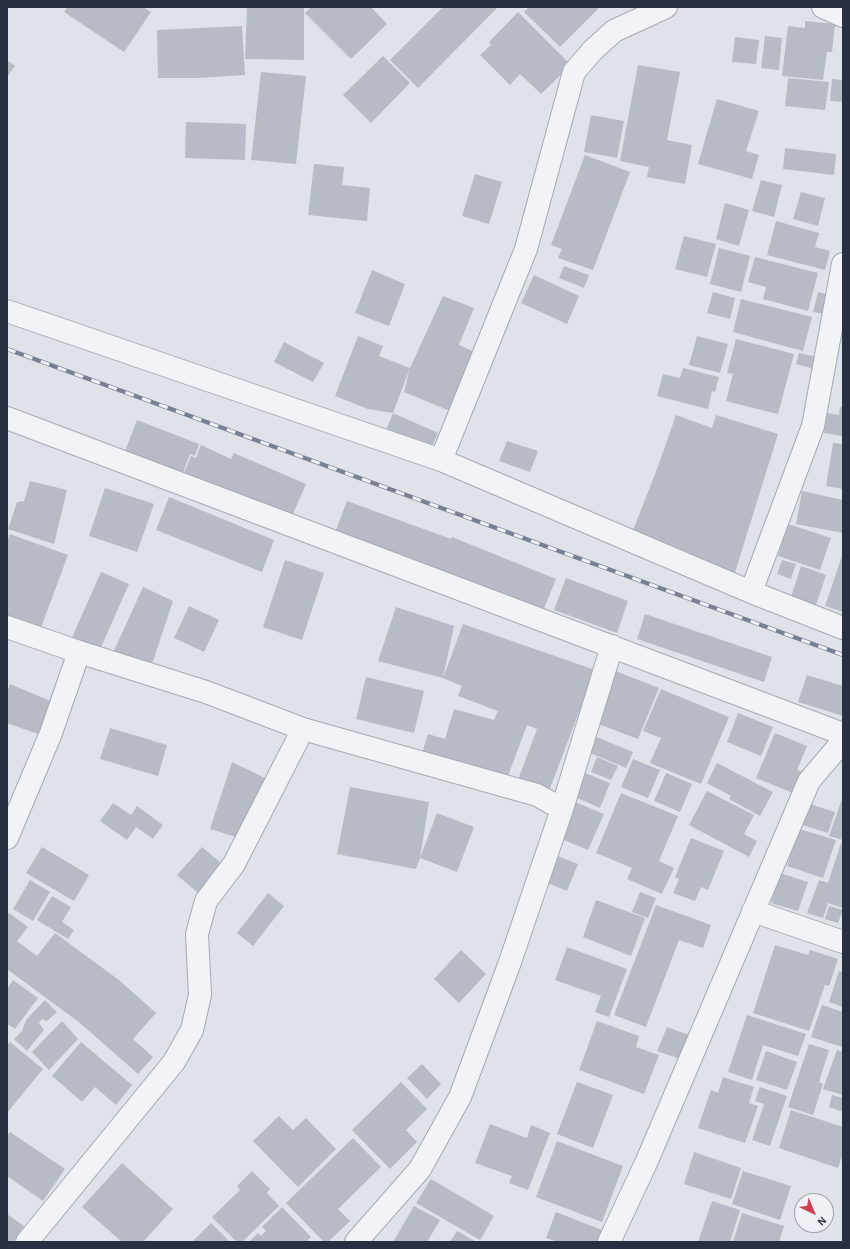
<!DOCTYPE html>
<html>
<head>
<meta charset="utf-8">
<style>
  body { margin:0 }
  #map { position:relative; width:850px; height:1249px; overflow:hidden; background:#dfe2e9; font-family:"Alegreya Sans",sans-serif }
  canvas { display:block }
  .frame { position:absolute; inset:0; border:8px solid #282f40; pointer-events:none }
  .north { position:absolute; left:794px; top:1193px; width:40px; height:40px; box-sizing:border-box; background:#eff1f6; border:1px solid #9fa3ad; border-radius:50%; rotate:136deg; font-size:11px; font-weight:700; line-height:16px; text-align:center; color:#282f40 }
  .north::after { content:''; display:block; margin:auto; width:14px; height:18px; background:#d14150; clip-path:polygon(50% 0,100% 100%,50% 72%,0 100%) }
</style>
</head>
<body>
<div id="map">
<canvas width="850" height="1249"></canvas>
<div class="frame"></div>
<div class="north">N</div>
</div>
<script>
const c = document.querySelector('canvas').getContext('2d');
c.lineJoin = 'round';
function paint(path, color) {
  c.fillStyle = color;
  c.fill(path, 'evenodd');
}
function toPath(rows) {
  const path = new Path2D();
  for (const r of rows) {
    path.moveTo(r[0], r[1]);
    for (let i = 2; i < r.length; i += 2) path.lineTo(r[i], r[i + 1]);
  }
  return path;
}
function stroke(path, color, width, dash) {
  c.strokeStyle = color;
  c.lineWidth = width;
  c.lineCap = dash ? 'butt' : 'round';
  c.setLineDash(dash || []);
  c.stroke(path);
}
paint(toPath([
  [68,7,143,7,151,12,124,52,64,12],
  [247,7,304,7,304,60,245,59],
  [311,7,371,7,387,24,351,59,305,13],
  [443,7,498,7,418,88,390,60],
  [529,7,596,7,598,9,560,47,524,12],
  [518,12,571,65,541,94,520,74,510,85,480,55,491,45,489,42],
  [805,21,835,24,832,52,827,52,823,80,782,76,788,26,805,28],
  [242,26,245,75,199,78,158,78,157,30],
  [765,36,782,38,779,70,761,68],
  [735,37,759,40,756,64,732,62],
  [383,56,410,83,371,123,343,95],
  [7,60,15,66,7,77],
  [638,65,680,72,667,140,692,145,685,184,647,177,649,167,620,161],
  [261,72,306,76,296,164,251,160],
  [842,77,843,102,830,101,832,79,842,80],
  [788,78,829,82,825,110,785,106],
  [717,99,759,111,746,151,759,155,752,179,698,164],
  [591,115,624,121,617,158,584,152],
  [186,122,246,124,245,160,185,158],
  [785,148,836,154,834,175,783,169],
  [585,155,630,172,593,270,558,258,562,249,551,245],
  [314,164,344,167,342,185,370,188,367,221,308,215],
  [475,174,502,182,489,224,462,216],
  [761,180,782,185,774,217,752,211],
  [801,192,825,198,818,226,793,219],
  [725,203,749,210,739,246,716,239],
  [776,221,819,233,815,247,830,251,825,270,767,255],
  [684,236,716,244,707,277,675,269],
  [719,248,750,256,741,292,710,284],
  [755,257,818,273,808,311,763,299,766,287,748,282],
  [564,266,589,275,584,288,559,278],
  [372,270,405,284,389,326,355,313],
  [534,275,579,296,567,324,521,303],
  [713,292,735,298,730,319,707,313],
  [818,292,834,296,829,315,813,312],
  [443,296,474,308,459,345,477,353,455,413,404,392,410,368,393,413,368,409,335,396,358,336,383,346,379,356,410,368],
  [741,299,812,317,803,351,733,332],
  [697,336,728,344,720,373,689,365],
  [736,339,794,354,778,414,726,401,733,374,727,373],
  [284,342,324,363,313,382,274,362],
  [799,353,821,358,818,370,796,364],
  [683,368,719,377,715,392,712,391,708,409,657,396,663,374,680,378],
  [840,407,843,408,843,436,824,433,827,413,839,415],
  [393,413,438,433,428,455,384,435],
  [676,415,712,428,716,415,778,434,733,579,630,538,657,469],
  [137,420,199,444,195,456,190,454,183,473,125,451],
  [507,441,538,451,530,472,499,461],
  [833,443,843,444,843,489,826,486],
  [201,445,231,459,234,453,306,484,292,516,184,473,191,456,196,458],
  [30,481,67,490,54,544,8,529,17,502,24,501],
  [105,488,154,504,137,552,89,536],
  [802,491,843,500,843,533,796,524],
  [169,497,274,540,262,572,156,530],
  [347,501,451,539,452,537,556,579,543,611,439,569,336,530],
  [788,524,831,538,820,570,778,556],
  [10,534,68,555,40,630,7,619,7,541],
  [843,553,843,612,825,606],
  [285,560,324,573,302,640,263,627],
  [782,560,796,564,791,579,777,574],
  [801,566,826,575,815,608,790,600],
  [101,572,129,584,98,654,70,642],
  [566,578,628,601,617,633,554,610],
  [143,587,173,601,150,670,112,655],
  [189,606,219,620,204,652,174,638],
  [396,607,454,626,443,678,463,624,595,670,549,791,518,780,537,729,527,725,505,784,422,753,428,734,445,739,454,709,494,720,498,711,458,696,462,686,443,678,378,661],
  [645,614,772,657,764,682,637,639],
  [613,670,659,688,638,739,593,722],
  [807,675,843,686,843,716,798,702],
  [366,677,424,691,414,733,356,719],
  [10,684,53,702,41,735,7,723,7,693],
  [661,689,729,717,701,784,650,763,661,738,643,731],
  [738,713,773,727,761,756,727,742],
  [110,728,167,745,158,776,100,759],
  [775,733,807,746,797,770,802,772,793,793,756,778],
  [594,736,633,752,626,768,588,752],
  [597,757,618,766,611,780,591,772],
  [633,759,660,770,648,798,621,787],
  [232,762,267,779,246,840,210,829],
  [717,763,773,792,760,816,729,799,731,796,707,783],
  [585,773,610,783,600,808,575,797],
  [666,773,692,784,680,812,654,801],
  [350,787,429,802,420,858,437,813,474,827,457,872,420,858,416,869,337,854],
  [707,791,754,815,744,834,757,841,749,857,689,825],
  [621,793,678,816,659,861,674,868,662,894,627,879,632,868,596,853],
  [843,796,843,840,829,836],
  [575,802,604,814,588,850,559,838],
  [113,803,131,815,137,806,163,825,153,839,136,827,127,840,100,821],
  [810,804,835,812,828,833,803,825],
  [799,829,836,840,823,878,787,866],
  [691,838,724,851,708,890,701,887,695,901,673,893,679,879,675,877],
  [841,843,843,843,843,908,828,903,823,918,807,913,819,880,828,883],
  [42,847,89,875,74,901,26,873],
  [202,847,229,870,205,899,177,875],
  [550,853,578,864,567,891,538,879],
  [780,873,808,882,798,911,771,903],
  [30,880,50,892,33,921,13,909],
  [640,892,656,898,648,918,632,912],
  [268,893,284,906,253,946,237,933],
  [52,896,71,907,62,922,74,930,68,939,37,920],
  [596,900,645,918,631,956,583,937],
  [656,905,711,925,703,948,679,940,646,1027,614,1015],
  [829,906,843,910,838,923,825,919],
  [9,913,28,927,17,941,37,956,55,933,119,980,156,1013,133,1039,153,1057,138,1074,80,1023,7,969,7,916],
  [775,945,808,955,810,950,838,959,829,986,825,985,809,1031,753,1013],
  [567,947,627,969,609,1017,595,1012,601,996,555,980],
  [461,950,486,974,459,1003,434,979],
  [839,971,843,972,843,1007,829,1002],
  [13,980,38,998,15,1029,7,1024,7,989],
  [45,1000,57,1012,47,1021,42,1019,39,1023,44,1030,27,1051,14,1039,22,1031,26,1020],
  [822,1005,843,1012,842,1047,811,1037],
  [747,1015,806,1034,798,1056,763,1045,752,1080,728,1072],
  [62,1021,78,1039,49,1070,32,1052],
  [597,1021,639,1036,636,1047,659,1055,644,1094,579,1070],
  [667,1027,689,1035,680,1059,657,1051],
  [10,1042,43,1069,7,1113,7,1045],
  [81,1042,132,1085,116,1105,95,1087,82,1102,52,1076],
  [809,1044,829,1050,819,1082,823,1084,813,1115,788,1107],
  [837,1050,843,1052,843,1095,823,1089],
  [766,1051,797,1062,787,1090,756,1080],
  [422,1064,441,1084,427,1099,407,1078],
  [723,1077,754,1087,749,1103,758,1106,745,1143,698,1128,711,1090,718,1093],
  [401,1082,427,1109,406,1130,417,1142,390,1169,352,1130],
  [577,1082,613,1095,593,1148,557,1134],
  [760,1087,787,1096,770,1146,752,1140,764,1104,755,1101],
  [832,1095,843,1098,843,1112,829,1107],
  [791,1110,843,1127,843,1153,838,1168,779,1148],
  [279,1116,293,1130,306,1118,336,1149,298,1187,253,1141],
  [490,1124,527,1138,531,1125,550,1133,528,1190,509,1183,512,1176,475,1163],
  [10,1132,65,1169,43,1201,7,1176,7,1136],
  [353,1138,381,1167,338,1209,350,1221,328,1242,324,1242,286,1203],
  [557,1141,623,1166,602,1222,536,1197],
  [694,1152,741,1168,731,1199,684,1184],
  [122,1163,173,1209,143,1242,122,1242,82,1207],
  [252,1171,270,1189,267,1193,279,1206,242,1242,237,1242,212,1217,240,1190,237,1186],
  [743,1171,791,1186,780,1220,732,1204],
  [431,1179,494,1216,480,1240,416,1203],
  [712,1201,740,1210,730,1242,698,1242],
  [414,1206,440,1220,427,1242,393,1242],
  [282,1207,311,1237,306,1242,249,1242,258,1233,261,1236,266,1231,262,1227],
  [556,1212,602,1230,597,1242,558,1242,546,1238],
  [742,1213,784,1226,779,1242,733,1242],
  [7,1214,24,1226,13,1242,7,1242],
  [211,1223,230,1242,192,1242],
  [457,1231,476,1242,450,1242]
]), '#b6bbc6');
const minor = toPath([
  [823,7,843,16],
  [7,311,441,460,751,592,843,628],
  [7,418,843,734],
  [441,460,526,249,574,72,593,50,614,31,666,7],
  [751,592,813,426,843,264],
  [7,627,79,652,206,692,303,729,537,795,562,809,612,646],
  [7,838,51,733,79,652],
  [753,911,843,942],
  [27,1242,174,1062,192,1030,200,995,197,934,206,901,234,864,303,729],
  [356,1242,420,1169,460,1097,509,965,562,809],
  [609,1242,646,1163,809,781,843,741]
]);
stroke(minor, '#a4a9b3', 24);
stroke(minor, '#f2f3f7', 22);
const rail = toPath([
  [7,349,843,655]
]);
stroke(rail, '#788193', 4.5);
stroke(rail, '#eff1f6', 3, [9]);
</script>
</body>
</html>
